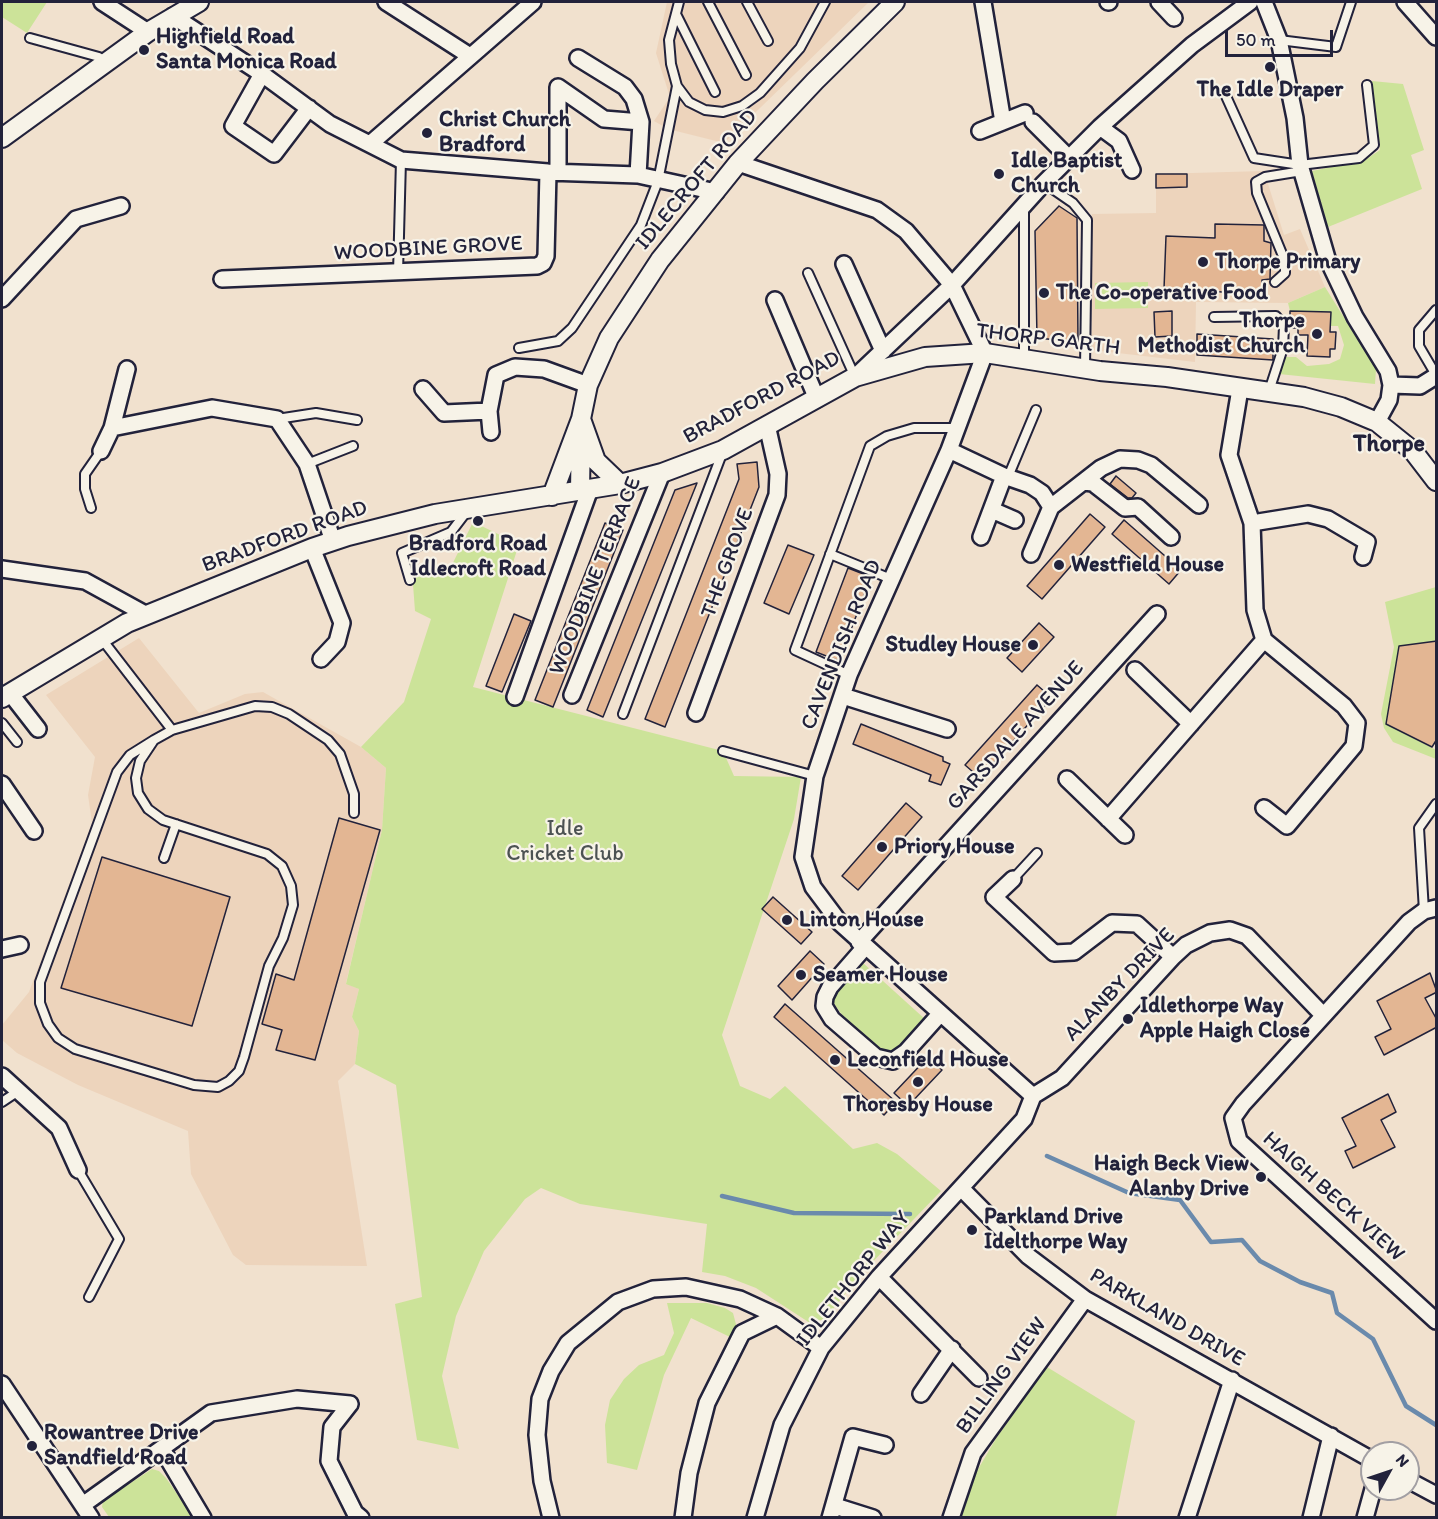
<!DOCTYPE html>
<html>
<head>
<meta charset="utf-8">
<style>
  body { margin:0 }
  #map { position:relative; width:1438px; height:1519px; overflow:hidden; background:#f1e1ce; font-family:Itim,sans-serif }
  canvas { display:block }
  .frame { position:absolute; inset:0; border:3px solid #22223b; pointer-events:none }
  .north { position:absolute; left:1360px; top:1441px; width:60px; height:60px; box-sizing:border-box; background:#f7f3e8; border:2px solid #a29fa3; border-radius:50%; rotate:50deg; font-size:16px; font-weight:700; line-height:24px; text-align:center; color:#22223b }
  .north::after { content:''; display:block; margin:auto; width:21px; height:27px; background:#22223b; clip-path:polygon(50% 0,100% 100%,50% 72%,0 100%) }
  .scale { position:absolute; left:1225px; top:30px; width:108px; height:27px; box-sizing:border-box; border:3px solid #22223b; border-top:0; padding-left:8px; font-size:18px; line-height:21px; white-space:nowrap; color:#22223b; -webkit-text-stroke:4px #f7f3e8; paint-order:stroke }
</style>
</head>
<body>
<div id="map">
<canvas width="1438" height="1519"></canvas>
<div class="frame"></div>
<div class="north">N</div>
<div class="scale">50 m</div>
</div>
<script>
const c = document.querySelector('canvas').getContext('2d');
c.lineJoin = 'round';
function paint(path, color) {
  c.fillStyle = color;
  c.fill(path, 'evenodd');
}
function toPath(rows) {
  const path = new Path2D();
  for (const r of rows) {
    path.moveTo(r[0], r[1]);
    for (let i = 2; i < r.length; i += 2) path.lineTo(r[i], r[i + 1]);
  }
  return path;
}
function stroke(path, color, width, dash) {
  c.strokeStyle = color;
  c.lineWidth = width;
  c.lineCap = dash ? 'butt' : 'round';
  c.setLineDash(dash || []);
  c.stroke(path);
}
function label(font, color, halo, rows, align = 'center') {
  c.font = font + ' Itim,sans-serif';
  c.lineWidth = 4.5;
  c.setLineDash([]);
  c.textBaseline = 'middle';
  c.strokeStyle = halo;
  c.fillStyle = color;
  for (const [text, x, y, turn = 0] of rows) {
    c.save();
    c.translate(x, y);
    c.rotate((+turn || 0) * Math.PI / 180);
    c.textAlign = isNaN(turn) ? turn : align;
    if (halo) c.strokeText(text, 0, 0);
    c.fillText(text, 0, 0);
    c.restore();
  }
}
paint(toPath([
  [667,2,869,2,724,143,668,129,654,121,670,97,656,53],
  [1264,171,1284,235,1300,229,1325,287,1288,303,1196,302,1195,362,1092,350,1092,214,1156,213,1156,174],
  [139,638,199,713,245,694,263,692,361,747,386,768,382,830,346,983,359,989,352,1017,359,1031,355,1064,338,1081,367,1266,246,1265,233,1255,191,1174,188,1131,78,1085,17,1053,2,1040,2,1025,29,992,92,823,88,795,95,757,46,695]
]), '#edd4bc');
paint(toPath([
  [2,2,47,2,27,33,2,17],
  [1372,81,1403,84,1424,150,1411,155,1422,189,1328,227,1312,171,1365,160,1380,150],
  [1148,282,1148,308,1095,309,1095,283],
  [1325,287,1376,369,1375,384,1279,374,1284,357,1296,357,1307,366,1329,364,1340,359,1344,345,1338,326,1330,326,1330,312,1290,311,1288,303],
  [473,522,519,544,473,687,723,751,734,776,801,777,794,819,722,1035,740,1086,770,1099,785,1086,853,1149,877,1143,897,1154,941,1191,862,1273,825,1319,810,1323,756,1288,725,1276,702,1272,707,1224,580,1204,541,1188,525,1199,484,1251,456,1316,442,1376,459,1449,417,1440,395,1304,422,1297,396,1085,355,1064,359,1031,352,1017,359,989,346,984,382,830,386,768,361,747,404,702,431,619,415,611,412,571,448,573],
  [1436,587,1436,641,1399,647,1386,724,1436,750,1436,759,1393,742,1384,728,1381,714,1394,647,1385,602],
  [862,962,926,1020,892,1053,886,1054,878,1049,849,1025,833,1002,840,986],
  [667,1303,707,1303,725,1308,733,1313,738,1332,734,1339,691,1318,664,1375,637,1470,607,1463,605,1425,610,1400,624,1379,639,1365,664,1355,674,1333],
  [1047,1367,1135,1421,1116,1517,958,1518,974,1476,997,1437],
  [152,1469,159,1471,166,1478,193,1517,109,1517,102,1507,103,1501]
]), '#cce399');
stroke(toPath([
  [1047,1156,1129,1193,1180,1200,1211,1242,1242,1240,1260,1261,1300,1282,1332,1293,1337,1313,1373,1339,1406,1406,1436,1425],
  [722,1196,794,1213,910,1214]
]), '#6a8aac', 4.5);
const building = toPath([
  [1156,174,1187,174,1187,187,1156,188,1156,174],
  [1059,206,1077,218,1078,342,1037,338,1035,231,1059,206],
  [1215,224,1264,225,1264,241,1271,243,1270,279,1262,280,1262,294,1164,289,1166,236,1215,238,1215,224],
  [1172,311,1172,336,1155,337,1154,312,1172,311],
  [1290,311,1331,312,1330,332,1336,332,1335,349,1330,349,1330,357,1307,356,1308,335,1298,335,1298,328,1290,328,1290,311],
  [1197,334,1273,339,1273,360,1197,355,1197,334],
  [757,462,759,487,665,727,645,719,739,479,737,464,757,462],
  [1116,476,1136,493,1132,498,1128,498,1110,484,1116,476],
  [697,483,603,717,587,710,675,490,697,483],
  [1090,514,1105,527,1042,599,1027,586,1090,514],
  [1124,520,1181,570,1169,584,1112,534,1124,520],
  [605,523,623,530,553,707,535,700,605,523],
  [788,545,814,555,789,614,764,603,788,545],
  [848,568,871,577,839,661,816,652,848,568],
  [514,614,531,621,502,692,486,686,514,614],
  [1039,623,1054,637,1022,672,1007,658,1039,623],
  [1437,641,1437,739,1432,747,1386,724,1399,646,1437,641],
  [1037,685,1052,698,980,778,965,765,1037,685],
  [861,724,943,757,943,761,950,764,941,785,929,781,931,775,853,744,861,724],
  [906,803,922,817,858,890,842,876,906,803],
  [339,818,380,830,315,1060,276,1050,282,1030,262,1024,276,974,294,980,339,818],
  [102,857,230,897,192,1026,61,988,102,857],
  [773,897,812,932,801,944,762,909,773,897],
  [810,951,824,964,792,1000,778,986,810,951],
  [1430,973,1437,992,1425,998,1437,1020,1437,1027,1384,1055,1375,1037,1391,1029,1377,1001,1430,973],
  [785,1004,896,1102,884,1115,774,1017,785,1004],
  [928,1057,942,1070,908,1106,894,1093,928,1057],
  [1388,1094,1396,1112,1381,1120,1395,1147,1353,1168,1345,1151,1356,1146,1342,1118,1388,1094]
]);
paint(building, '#e3b693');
stroke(building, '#22223b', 1.5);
const service = toPath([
  [679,2,669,40,671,64,677,86,689,102,705,110,723,112,742,106,760,93,800,48,825,2],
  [708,2,746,75],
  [747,2,768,41],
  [676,14,715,92],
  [30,38,99,57,105,63],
  [1279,40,1336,47,1351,2],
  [1225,94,1254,158,1300,165,1359,158,1374,145,1367,85],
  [1044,183,1073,203,1087,220,1085,368],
  [1024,209,1024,358],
  [398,273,401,160],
  [808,273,855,377],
  [1275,282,1285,273,1285,261,1257,193,1256,182,1265,177,1302,171],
  [1436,310,1419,330,1419,346,1436,375],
  [1214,317,1276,316,1284,326,1283,348,1269,391],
  [519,348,558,341,572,328,641,225,658,181,677,86],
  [277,419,316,413,357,420],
  [307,464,353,446],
  [1008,477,1036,410],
  [91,508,85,489,85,474,101,451],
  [830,554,891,579],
  [410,580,402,553,451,532,467,511],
  [101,638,172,730],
  [849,675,795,650,870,446,887,436,914,428,957,428],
  [623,714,723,451],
  [2,723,17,742],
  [154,740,130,755,117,772,40,982,40,1003,48,1024,58,1038,75,1049,194,1085,218,1087,229,1081,239,1071,244,1057,269,966,283,938,293,905,291,886,282,866,267,854,163,820,148,809,138,793,136,778,140,761,154,740,172,730,255,706,272,707,289,714,328,740,340,754,354,794,354,813],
  [723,751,815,776],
  [164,858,176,824],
  [1013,879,1037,853],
  [1424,911,1419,828,1436,804],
  [2,1102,17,1092],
  [78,1170,119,1239,89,1297]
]);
const minor = toPath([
  [102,2,148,32],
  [386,2,470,56],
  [983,2,1003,122],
  [1108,2,1109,2],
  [1159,2,1174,18],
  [1264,2,1279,40,1295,118,1300,165,1327,258,1355,317,1388,371,1391,385,1389,400,1377,422],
  [1405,2,1436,37],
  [173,16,262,74,330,124,401,160,548,172,638,175,716,192],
  [578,58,625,87,634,99,641,122],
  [262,74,233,126,274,154,309,108],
  [1033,122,1069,158],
  [1100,127,1119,141,1132,170],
  [980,131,1025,113],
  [370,144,533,2],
  [738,163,877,210,906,231,952,285,985,353,949,450,849,675,815,776,803,857,813,887,840,923,1033,1096],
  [558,172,558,87,604,119,641,122,638,175],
  [844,264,883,351],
  [222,279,537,266,543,263,546,256,548,172],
  [2,299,76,219,121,206],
  [775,300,817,399],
  [855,377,952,285,1044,183,1100,127,1192,45,1250,2],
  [1391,385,1420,386,1436,376],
  [423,389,444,413,489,411],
  [1240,389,1229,455,1252,523,1255,610,1264,640,1344,706,1357,723,1354,746,1287,826,1264,808],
  [112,428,212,408,277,419,307,464,333,541],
  [491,432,489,411,496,375,515,367,544,369,588,385],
  [949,450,1004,476,981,537],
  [101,451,112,428,127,369],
  [1004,476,1030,485,1042,493,1051,507,1101,468,1120,459,1138,460,1151,465,1199,505],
  [1083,482,1093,483,1125,508,1138,507,1171,537],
  [992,510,1015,520],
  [1252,523,1308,514,1328,519,1367,542,1363,557],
  [312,548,342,623,337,642,321,659],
  [1031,554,1051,507],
  [2,569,85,581,147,615],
  [1135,670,1191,724],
  [10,693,38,729],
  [572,695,662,473],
  [843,696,947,729],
  [515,697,590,489],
  [696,713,777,495,778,474,767,425],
  [1067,779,1125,835],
  [2,784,34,831],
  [1108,819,1264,640],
  [1013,879,994,897,1054,953,1074,952,1112,923,1137,924,1173,957],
  [1436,908,1424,911,1409,922,1243,1104,1233,1118,1239,1141,1436,1321],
  [859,942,1157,614],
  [865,947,830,987,825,997,824,1006,832,1019,876,1057,893,1061,906,1052,940,1014],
  [2,949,20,945],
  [2,1076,59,1128,78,1170],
  [1033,1096,1062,1078,1173,957,1186,945,1210,933,1230,930,1247,936,1323,1015],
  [961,1188,1028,1256,1085,1299,1372,1460],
  [879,1277,979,1378],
  [2,1384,91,1518],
  [921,1394,952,1349],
  [350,1404,332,1427,329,1461,355,1513,361,1518],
  [162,1449,203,1518],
  [1408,1480,1436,1495],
  [84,1504,211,1413,297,1399,350,1404],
  [835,1506,873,1518],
  [551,1518,542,1481,537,1435,540,1399,551,1371,568,1343,618,1302,653,1289,686,1287,740,1299,777,1316,821,1348],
  [683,1518,689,1473,707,1403,742,1333,777,1316],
  [755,1518,782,1425,821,1348,879,1277,1024,1119,1033,1096],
  [830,1518,853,1437,885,1445],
  [951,1518,973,1453,1085,1299],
  [1187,1518,1232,1380],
  [1311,1518,1331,1436],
  [1365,1518,1373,1489]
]);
const tertiary = toPath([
  [2,138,148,32,199,2],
  [581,419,596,461,620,484],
  [580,490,581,432],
  [552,496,581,419,588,385,609,338,660,260,738,163,815,81,895,2],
  [2,698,127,623,312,548,348,536,435,514,620,484,662,473,723,450,855,377,925,357,985,353,1100,371,1167,377,1304,397,1341,407,1377,422,1413,451,1436,481]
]);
stroke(service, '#22223b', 12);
stroke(minor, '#22223b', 20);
stroke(tertiary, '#22223b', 22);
stroke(service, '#f7f3e8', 8);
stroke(minor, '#f7f3e8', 15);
stroke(tertiary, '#f7f3e8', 18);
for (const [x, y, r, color] of [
  [144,50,6,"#22223b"],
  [1270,67,6,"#22223b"],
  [427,133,6,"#22223b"],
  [999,174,6,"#22223b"],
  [1203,262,6,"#22223b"],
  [1044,293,6,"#22223b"],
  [1317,334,6,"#22223b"],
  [478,521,6,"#22223b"],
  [1059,565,6,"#22223b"],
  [1033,645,6,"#22223b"],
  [882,847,6,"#22223b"],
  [787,920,6,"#22223b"],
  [801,975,6,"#22223b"],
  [1128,1019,6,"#22223b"],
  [835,1060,6,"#22223b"],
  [918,1082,6,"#22223b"],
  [1261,1177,6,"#22223b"],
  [972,1230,6,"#22223b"],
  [32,1446,6,"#22223b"]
]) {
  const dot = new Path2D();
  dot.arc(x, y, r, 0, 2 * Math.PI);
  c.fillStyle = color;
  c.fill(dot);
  stroke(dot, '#f7f3e8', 2);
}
label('bold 22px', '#22223b', '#f7f3e8', [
  ["Highfield Road",156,37],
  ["Santa Monica Road",156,62],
  ["The Idle Draper",1270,90,"center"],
  ["Christ Church",439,120],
  ["Bradford",439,145],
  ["Idle Baptist",1011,161],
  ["Church",1011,186],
  ["Thorpe Primary",1215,262],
  ["The Co-operative Food",1056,293],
  ["Thorpe",1305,321,"right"],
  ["Methodist Church",1305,346,"right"],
  ["Bradford Road",478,544,"center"],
  ["Idlecroft Road",478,569,"center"],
  ["Westfield House",1071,565],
  ["Studley House",1021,645,"right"],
  ["Priory House",894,847],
  ["Linton House",799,920],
  ["Seamer House",813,975],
  ["Idlethorpe Way",1140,1006],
  ["Apple Haigh Close",1140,1031],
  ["Leconfield House",847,1060],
  ["Thoresby House",918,1105,"center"],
  ["Haigh Beck View",1249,1164,"right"],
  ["Alanby Drive",1249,1189,"right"],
  ["Parkland Drive",984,1217],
  ["Idelthorpe Way",984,1242],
  ["Rowantree Drive",44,1433],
  ["Sandfield Road",44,1458]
], 'left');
label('22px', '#22223b', '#f7f3e8', [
  ["IDLECROFT ROAD",697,180,-50],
  ["WOODBINE GROVE",428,249,-3],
  ["THORP GARTH",1048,340,7],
  ["BRADFORD ROAD",762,398,-28],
  ["BRADFORD ROAD",285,537,-20],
  ["THE GROVE",728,563,-70],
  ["WOODBINE TERRACE",596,576,-68],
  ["CAVENDISH ROAD",842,645,-68],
  ["GARSDALE AVENUE",1016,736,-48],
  ["ALANBY DRIVE",1120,985,-46],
  ["HAIGH BECK VIEW",1333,1197,42],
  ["IDLETHORP WAY",854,1279,-51],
  ["PARKLAND DRIVE",1167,1318,30],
  ["BILLING VIEW",1002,1376,-54]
]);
label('22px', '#4c5252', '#f7f3e8', [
  ["Idle",565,829],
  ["Cricket Club",565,854]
]);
label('bold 24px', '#22223b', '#f7f3e8', [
  ["Thorpe",1389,445]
]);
</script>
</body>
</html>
